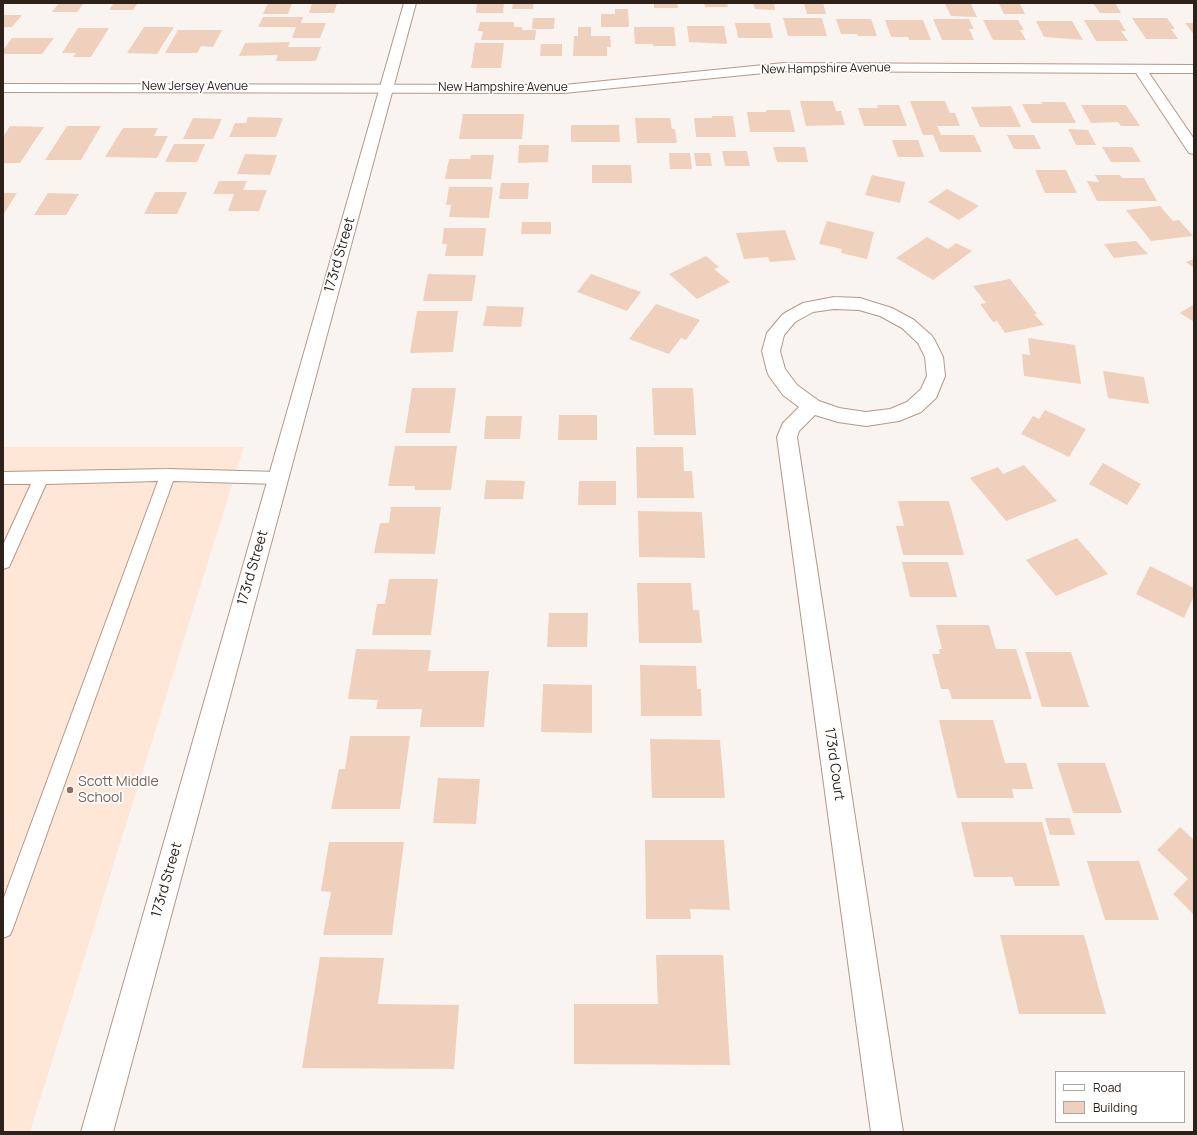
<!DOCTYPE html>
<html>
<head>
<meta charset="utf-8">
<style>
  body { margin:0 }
  #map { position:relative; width:1197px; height:1135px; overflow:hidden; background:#faf4f0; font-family:Manrope,sans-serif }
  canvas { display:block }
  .frame { position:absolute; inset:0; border:4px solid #2d211a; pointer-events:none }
  .legend { position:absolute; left:1055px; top:1071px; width:130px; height:52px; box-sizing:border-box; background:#fff; border:1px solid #aba6a3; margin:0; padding:5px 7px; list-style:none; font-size:12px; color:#2d211a }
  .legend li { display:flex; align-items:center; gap:8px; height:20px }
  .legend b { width:20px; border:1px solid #aba6a3 }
</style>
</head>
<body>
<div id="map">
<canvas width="1197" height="1135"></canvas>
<div class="frame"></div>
<ul class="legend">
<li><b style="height:5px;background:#fff"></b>Road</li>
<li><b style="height:11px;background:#efd0bc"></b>Building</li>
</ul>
</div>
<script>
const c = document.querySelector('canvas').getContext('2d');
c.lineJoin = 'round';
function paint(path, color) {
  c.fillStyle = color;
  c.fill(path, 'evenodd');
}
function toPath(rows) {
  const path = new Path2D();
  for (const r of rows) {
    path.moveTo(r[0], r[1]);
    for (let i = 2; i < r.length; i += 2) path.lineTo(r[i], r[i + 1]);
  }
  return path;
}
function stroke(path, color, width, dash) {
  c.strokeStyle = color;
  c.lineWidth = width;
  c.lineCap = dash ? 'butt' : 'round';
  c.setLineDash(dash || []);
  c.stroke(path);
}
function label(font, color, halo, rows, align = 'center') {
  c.font = font + ' Manrope,sans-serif';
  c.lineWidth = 3.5;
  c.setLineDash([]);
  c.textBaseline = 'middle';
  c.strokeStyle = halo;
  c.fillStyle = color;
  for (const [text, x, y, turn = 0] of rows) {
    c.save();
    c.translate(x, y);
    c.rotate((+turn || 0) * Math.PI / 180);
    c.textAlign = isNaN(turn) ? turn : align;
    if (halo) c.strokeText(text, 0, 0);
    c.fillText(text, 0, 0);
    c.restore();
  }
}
paint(toPath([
  [3,447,244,447,30,1132,3,1132]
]), '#ffe7d8');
paint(toPath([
  [59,3,84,3,77,12,52,12],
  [114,3,138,3,133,10,109,10],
  [268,3,292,3,288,14,263,14],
  [312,3,337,3,334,13,309,13],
  [477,3,504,3,503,13,476,13],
  [513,3,534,3,533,9,512,9],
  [654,3,677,3,678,8,654,8],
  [704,3,727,3,728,7,705,7],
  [753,3,774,3,775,10,755,9],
  [804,3,823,3,826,14,807,14],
  [1093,3,1115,3,1121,13,1100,13],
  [945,4,971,4,977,17,951,16],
  [999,4,1020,4,1025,14,1004,14],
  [615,9,628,9,629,27,601,27,601,14,615,14],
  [3,15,22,15,12,27,3,27],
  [263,17,303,17,301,23,326,23,320,38,292,38,296,27,258,27],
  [533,18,555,18,554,29,532,29],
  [783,18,822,18,827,36,788,36],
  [1132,18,1167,18,1175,29,1171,29,1178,39,1146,39],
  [836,19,871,19,877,36,858,36,857,34,841,34],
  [933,19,969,19,974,29,969,29,974,40,942,40],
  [885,20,923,20,931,40,909,40,908,37,891,37],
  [983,20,1018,20,1024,30,1020,30,1026,40,993,40],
  [1084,20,1119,20,1126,31,1121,31,1128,41,1096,41],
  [1036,21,1072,21,1083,40,1044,37],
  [480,22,514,22,514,27,522,27,522,30,536,30,535,40,481,40,483,31,478,31],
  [735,23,770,23,773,38,738,38],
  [1185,23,1194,23,1194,35],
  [687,26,724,26,727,44,689,42],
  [144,27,174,27,157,54,127,53],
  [578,27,591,27,591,36,610,36,611,47,607,47,607,56,573,56,574,36,578,36],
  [634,27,674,27,676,46,653,46,653,44,635,44],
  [78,28,109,28,91,57,73,57,76,53,62,53],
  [178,30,222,30,213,47,201,46,197,53,165,53],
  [12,38,54,38,42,54,3,54,3,50],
  [290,42,288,47,321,47,316,61,276,61,278,55,239,56,245,43],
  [475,43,504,43,501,68,471,68],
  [541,44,562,44,562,56,540,56],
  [800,101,833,101,836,111,841,111,845,125,806,126],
  [910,101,945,101,950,113,955,113,960,126,937,126,941,135,974,135,982,152,940,152,933,135,923,135],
  [1041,102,1065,102,1076,123,1032,123,1022,104,1043,104],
  [877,105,899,105,907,126,864,126,858,108,878,108],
  [1081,105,1126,105,1140,126,1121,126,1118,122,1091,123],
  [1011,106,1021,127,980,127,971,107],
  [766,110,790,110,795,132,750,132,747,112,766,112],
  [463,114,524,114,522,139,459,139],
  [712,116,733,116,736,137,696,137,694,118,712,118],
  [248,117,283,118,276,137,229,137,235,123,246,123],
  [193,118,222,119,213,139,183,139],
  [635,118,670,118,672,129,675,129,677,143,637,143],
  [571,125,619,125,620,142,571,142],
  [10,126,44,127,20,163,3,163,3,137],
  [67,126,101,126,81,160,45,160],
  [123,128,158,128,154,136,168,136,157,158,105,157],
  [1068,129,1088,130,1096,145,1076,145],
  [1007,135,1034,135,1041,149,1014,149],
  [892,140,918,140,924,157,898,157],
  [174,144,205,144,197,162,165,162],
  [519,145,549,145,548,162,518,163],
  [773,147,805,147,808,162,777,162],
  [1102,147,1132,147,1141,162,1111,162],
  [722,151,747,151,750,166,725,166],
  [669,153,690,153,692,169,670,169],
  [694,153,710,153,712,166,696,166],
  [245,154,277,155,270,175,237,174],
  [471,155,494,155,491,179,445,179,449,159,470,159],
  [592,165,631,165,632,183,592,183],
  [1035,170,1066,170,1077,193,1045,193],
  [872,175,905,182,900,203,865,195],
  [1095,175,1120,175,1122,178,1144,178,1157,201,1097,201,1087,181,1099,182],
  [219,181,247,181,243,190,267,190,259,211,228,211,234,194,213,194],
  [501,183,529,183,528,199,499,199],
  [449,187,493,187,489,218,449,217,451,205,446,205],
  [947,189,979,206,959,220,928,202],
  [155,192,187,192,177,214,144,214],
  [3,193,17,193,3,215],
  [48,193,79,194,66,215,34,215],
  [1160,206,1173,221,1179,220,1193,236,1151,241,1126,210],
  [827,221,874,232,867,259,841,253,842,249,819,244],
  [522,222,551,222,551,234,521,234],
  [444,228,486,228,483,256,445,256,447,244,442,244],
  [785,230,796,260,770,262,768,257,744,259,736,233],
  [927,237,948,249,956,243,972,251,933,280,896,258],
  [1136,241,1148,254,1114,258,1104,244],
  [706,256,719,267,714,269,730,282,697,299,669,274],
  [1194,259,1194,268,1186,262],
  [428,274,476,275,472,301,423,301],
  [591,274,641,292,627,311,577,292],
  [1010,279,1037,314,1034,314,1044,325,1005,333,997,321,993,322,980,304,986,303,973,286],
  [656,304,700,320,686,340,681,338,669,354,629,339],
  [1194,304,1194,322,1180,313],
  [487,306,524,307,521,327,483,326],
  [417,311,458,311,453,352,410,353],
  [1028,338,1075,345,1081,384,1024,376,1022,354,1030,355],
  [1103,371,1144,377,1149,404,1108,398],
  [412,388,456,388,450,433,405,433],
  [652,388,693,388,696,435,654,435],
  [1045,410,1086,429,1069,457,1021,434,1033,416,1039,419],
  [559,415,597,415,597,440,558,440],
  [486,416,522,416,520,439,484,439],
  [395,446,457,446,451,490,415,490,415,486,388,486],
  [636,447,683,447,684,471,692,471,694,498,637,498],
  [1103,463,1141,484,1127,505,1089,484],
  [1024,465,1057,501,1006,521,970,478,998,467,1003,474],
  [486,480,525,481,523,499,484,499],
  [579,481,616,481,616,505,578,505],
  [898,501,949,501,964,555,903,555,896,526,904,526],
  [391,507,441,507,435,554,374,553,380,523,389,523],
  [638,511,702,512,705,558,639,557],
  [1077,538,1108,574,1056,596,1026,560],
  [902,562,948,562,957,597,910,597],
  [1150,566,1194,588,1194,596,1184,618,1136,594],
  [389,579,438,579,431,635,372,635,377,604,385,604],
  [637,583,691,583,693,610,699,610,702,643,639,643],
  [549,613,588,613,587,647,547,647],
  [936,625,989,625,996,649,1016,649,1032,699,952,699,949,689,941,689,932,654,940,654,939,649,942,649],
  [356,649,431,650,428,671,489,671,484,727,420,727,422,709,376,709,378,700,348,699],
  [1025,652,1071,652,1089,707,1042,707],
  [640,665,696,666,697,689,701,689,702,716,641,716],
  [543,684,592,685,592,733,541,732],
  [939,720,993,720,1005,763,1026,763,1033,789,1012,789,1014,798,957,798],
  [350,736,410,736,400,809,331,809,339,769,345,769],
  [650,739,720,740,725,798,652,798],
  [1057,763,1105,763,1122,813,1073,813],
  [438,778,480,779,476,824,433,823],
  [1045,818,1070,818,1075,835,1050,835],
  [961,822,1042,822,1060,886,1015,886,1012,877,974,877],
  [1180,827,1194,840,1194,915,1173,894,1188,879,1157,850],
  [645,840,724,840,730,910,690,909,691,919,646,919],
  [329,842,404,842,392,935,323,935,331,892,321,891],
  [1087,861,1139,861,1159,920,1105,920],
  [1000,935,1084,935,1106,1014,1019,1014],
  [656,955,723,955,730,1065,574,1064,574,1004,658,1004],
  [320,957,384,958,378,1004,459,1005,454,1069,302,1068]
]), '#efd0bc');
const lane = toPath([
  [168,469,278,472,283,474,285,478,283,482,278,484,173,481,13,928,10,935,3,938,3,900,158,481,46,484,9,567,3,569,3,545,31,484,3,484,3,472,168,469]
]);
const street = toPath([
  [784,63,1194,65,1194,73,1149,73,1194,139,1194,154,1189,153,1136,73,784,71,564,93,3,92,3,84,564,85,784,63],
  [834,297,860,298,866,300,892,308,914,320,931,335,934,339,943,357,945,376,936,398,921,412,899,421,866,426,838,422,815,415,799,431,797,437,903,1132,871,1132,777,437,783,423,799,407,783,395,769,376,767,371,762,351,767,333,783,314,803,303,834,297],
  [834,309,859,310,880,316,902,328,918,343,925,357,927,376,921,389,907,402,890,409,866,412,839,408,819,401,797,385,785,369,780,351,784,335,795,322,813,312,834,309]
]);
const secondary = toPath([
  [404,3,416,3,113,1132,81,1132,404,3]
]);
stroke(lane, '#b59885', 2);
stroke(street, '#b59885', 2);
stroke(secondary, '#b59885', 2);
paint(lane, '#fff');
paint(street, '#fff');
paint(secondary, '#fff');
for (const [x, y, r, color] of [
  [70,790,4,"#8d6e63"]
]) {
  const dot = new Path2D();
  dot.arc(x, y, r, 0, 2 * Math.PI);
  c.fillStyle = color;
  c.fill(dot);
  stroke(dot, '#fff', 1.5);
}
label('12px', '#2d211a', '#fff', [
  ["New Hampshire Avenue",826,69,-1],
  ["New Jersey Avenue",195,87],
  ["New Hampshire Avenue",503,88]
]);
label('14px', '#2d211a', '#fff', [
  ["173rd Street",340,255,-74],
  ["173rd Street",253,568,-74],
  ["173rd Court",834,764,82],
  ["173rd Street",167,880,-74]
]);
label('14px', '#785e54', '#fff', [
  ["Scott Middle",78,782],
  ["School",78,798]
], 'left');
</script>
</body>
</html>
